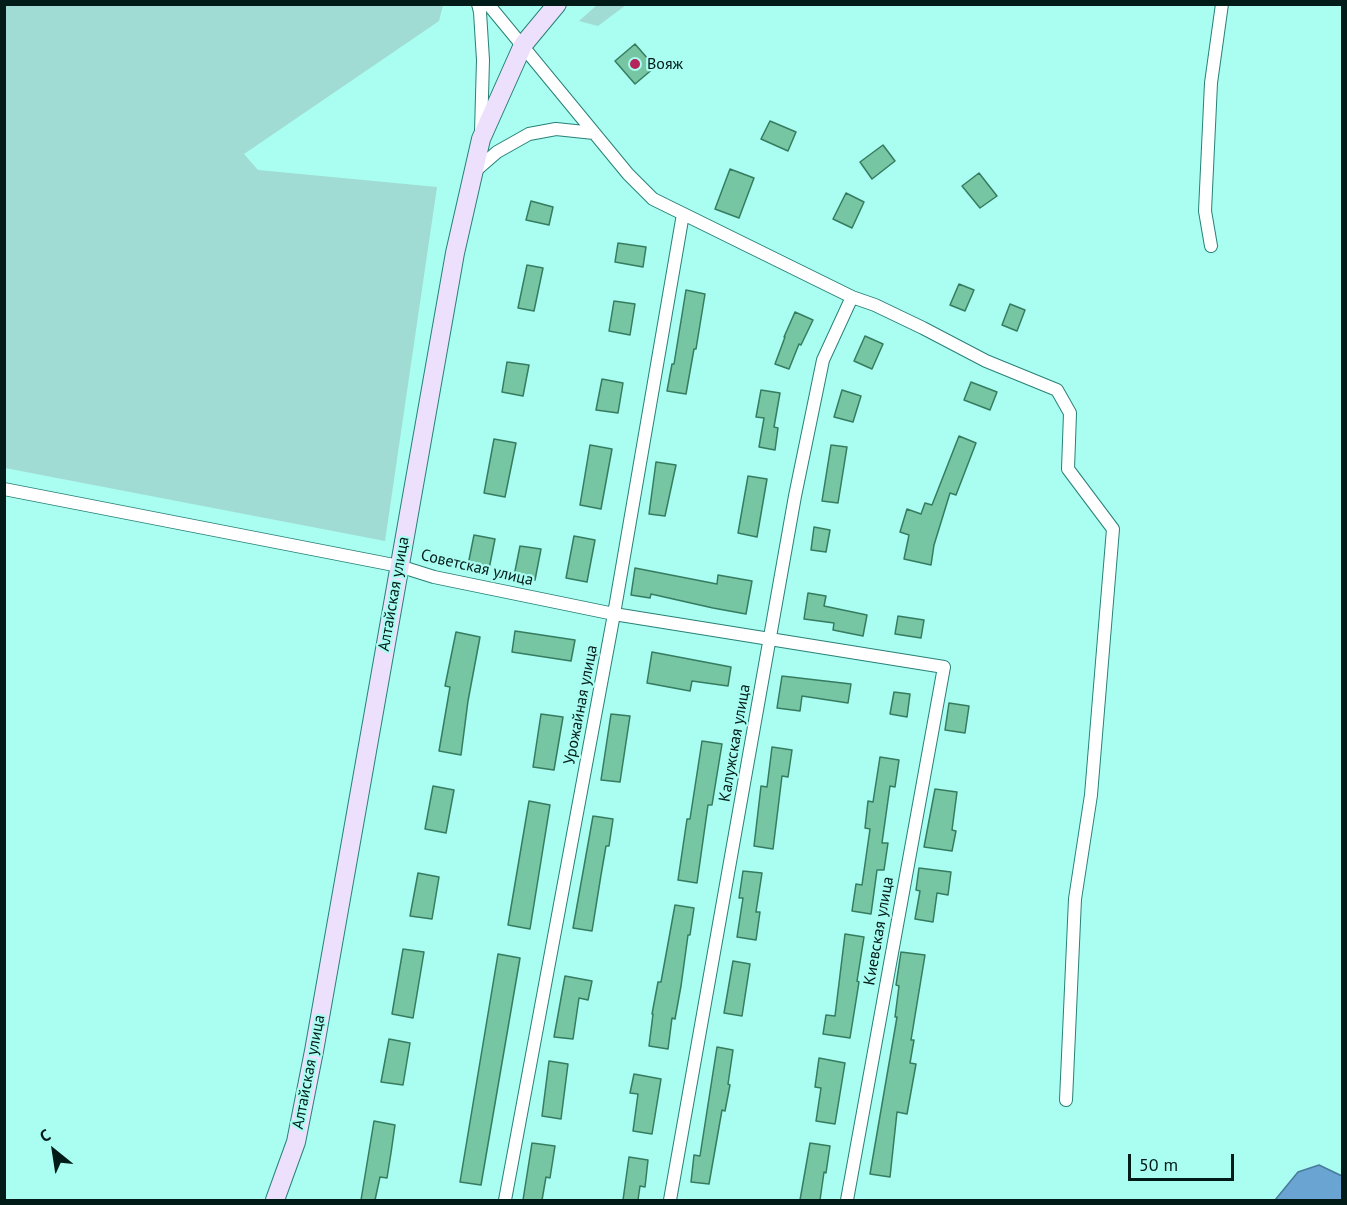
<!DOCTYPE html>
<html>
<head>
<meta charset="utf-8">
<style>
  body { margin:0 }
  #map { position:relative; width:1347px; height:1205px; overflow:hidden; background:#a9fdf1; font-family:"PT Sans",sans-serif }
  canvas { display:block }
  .frame { position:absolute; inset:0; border:6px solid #011b18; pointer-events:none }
  .north { position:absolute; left:24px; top:1121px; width:60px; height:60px; -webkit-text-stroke:4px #a9fdf1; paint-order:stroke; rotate:330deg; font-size:16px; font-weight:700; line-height:24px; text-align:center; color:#011b18 }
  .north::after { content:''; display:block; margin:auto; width:21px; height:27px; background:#011b18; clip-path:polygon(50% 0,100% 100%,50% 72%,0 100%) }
  .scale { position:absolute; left:1128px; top:1154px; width:106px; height:27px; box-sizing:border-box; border:3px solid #011b18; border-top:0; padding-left:8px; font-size:18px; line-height:21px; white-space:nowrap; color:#011b18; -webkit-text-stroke:4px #a9fdf1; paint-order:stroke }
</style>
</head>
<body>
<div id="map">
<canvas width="1347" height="1205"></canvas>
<div class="frame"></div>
<div class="north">С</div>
<div class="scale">50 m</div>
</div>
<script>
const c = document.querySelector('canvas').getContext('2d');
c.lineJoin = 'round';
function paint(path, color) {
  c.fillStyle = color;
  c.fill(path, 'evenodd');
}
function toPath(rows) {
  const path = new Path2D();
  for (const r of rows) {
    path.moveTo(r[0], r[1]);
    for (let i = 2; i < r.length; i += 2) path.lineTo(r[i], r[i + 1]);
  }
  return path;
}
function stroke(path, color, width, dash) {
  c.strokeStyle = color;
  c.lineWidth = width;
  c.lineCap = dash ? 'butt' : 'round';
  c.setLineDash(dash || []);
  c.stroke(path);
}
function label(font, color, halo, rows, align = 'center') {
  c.font = font + ' "PT Sans",sans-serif';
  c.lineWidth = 4.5;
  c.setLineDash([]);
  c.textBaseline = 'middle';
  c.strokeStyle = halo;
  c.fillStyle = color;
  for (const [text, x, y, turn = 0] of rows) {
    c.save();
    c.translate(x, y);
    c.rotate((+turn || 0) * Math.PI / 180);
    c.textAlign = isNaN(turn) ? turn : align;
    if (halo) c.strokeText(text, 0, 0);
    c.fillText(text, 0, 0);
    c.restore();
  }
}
paint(toPath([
  [4,5,443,5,439,21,244,154,258,170,437,187,385,541,5,468],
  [597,5,597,4,626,5,598,26,579,21]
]), '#a0dcd3');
const water = toPath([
  [1319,1165,1342,1176,1342,1200,1275,1200,1298,1172,1319,1165]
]);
paint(water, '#6aa4d3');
stroke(water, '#4a7b9b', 1.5);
const building = toPath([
  [635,44,655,67,635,84,615,61,635,44],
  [770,121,796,132,788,151,761,139,770,121],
  [883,145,895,161,872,179,860,162,883,145],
  [730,169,754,178,739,218,715,209,730,169],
  [979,173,997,196,980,208,962,186,979,173],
  [846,193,864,202,852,228,833,219,846,193],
  [531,201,553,207,549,225,526,220,531,201],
  [618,243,646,247,643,267,615,262,618,243],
  [527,265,543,268,534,311,518,308,527,265],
  [959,284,974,290,965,311,950,305,959,284],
  [686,290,705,294,696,349,694,349,686,394,667,391,672,364,674,364,686,290],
  [614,301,635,304,630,335,609,331,614,301],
  [1010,304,1025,310,1017,331,1002,325,1010,304],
  [795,312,813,320,801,345,799,344,789,369,775,364,785,337,784,337,795,312],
  [865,336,883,344,872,369,854,361,865,336],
  [507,362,529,365,523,396,502,392,507,362],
  [602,379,623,383,618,413,596,410,602,379],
  [971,382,997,392,990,410,964,400,971,382],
  [761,390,780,393,774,427,778,428,775,450,759,447,764,418,756,417,761,390],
  [842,390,861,396,853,422,834,417,842,390],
  [959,436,976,443,956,495,950,493,934,545,931,565,904,559,909,535,900,532,907,509,921,514,925,503,932,505,959,436],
  [494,439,516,443,505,497,484,493,494,439],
  [590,445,612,449,601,509,580,505,590,445],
  [831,445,847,447,838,503,822,501,831,445],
  [656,462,676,465,665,516,649,514,656,462],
  [748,476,767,479,757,537,738,533,748,476],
  [814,527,830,530,826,552,811,550,814,527],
  [474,535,495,539,489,569,468,565,474,535],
  [574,536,595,540,587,582,566,578,574,536],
  [520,546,541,549,535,580,514,576,520,546],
  [635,568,717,584,718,575,752,581,746,614,713,608,651,594,650,598,631,595,635,568],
  [808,593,826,596,824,606,867,615,863,636,833,630,834,623,804,619,808,593],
  [898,616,924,620,921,638,895,634,898,616],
  [515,631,575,640,571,661,512,652,515,631],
  [456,632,480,637,468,701,461,755,439,751,450,687,445,686,456,632],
  [652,652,731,667,728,686,692,681,690,691,647,683,652,652],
  [782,676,851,684,848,703,802,696,800,711,777,708,782,676],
  [894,692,910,694,907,717,890,714,894,692],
  [949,703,969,706,965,733,945,730,949,703],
  [541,714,563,717,554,770,533,767,541,714],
  [611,714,630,716,620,782,601,780,611,714],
  [702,741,722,744,712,805,708,805,697,883,678,880,687,819,690,819,702,741],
  [772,747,792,750,788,777,782,776,773,849,754,846,761,786,767,787,772,747],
  [880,757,899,760,895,787,890,786,882,843,888,843,884,870,877,870,871,914,852,911,856,884,862,885,870,829,865,828,868,801,873,802,880,757],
  [433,786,454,790,446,833,425,829,433,786],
  [935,789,957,792,952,830,956,831,952,851,924,847,935,789],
  [529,801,550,805,530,929,508,925,529,801],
  [593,816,613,819,609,846,606,846,601,875,592,931,573,928,593,816],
  [919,868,951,872,948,895,937,893,933,922,915,919,920,891,916,890,919,868],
  [743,871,762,873,756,912,760,912,756,940,737,937,743,898,739,898,743,871],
  [418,873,439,877,432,919,410,916,418,873],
  [675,905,694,908,690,935,688,935,681,986,675,1019,672,1018,668,1049,649,1046,653,1014,652,1014,658,982,661,982,675,905],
  [845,934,864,937,857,981,859,982,850,1038,823,1034,826,1015,835,1016,845,934],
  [403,949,424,952,413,1018,392,1014,403,949],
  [901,952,925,955,911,1040,914,1040,910,1063,916,1064,907,1114,897,1112,890,1177,870,1174,897,1017,895,1017,899,986,896,985,901,952],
  [498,954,520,958,481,1185,460,1182,498,954],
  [733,961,750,964,742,1016,724,1013,733,961],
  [565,976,592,981,588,1000,579,998,573,1039,554,1037,565,976],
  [389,1039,410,1043,403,1085,381,1082,389,1039],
  [717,1047,733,1050,728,1084,730,1085,725,1111,722,1110,709,1184,691,1182,694,1155,700,1156,717,1047],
  [819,1058,845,1063,835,1124,816,1121,821,1088,815,1087,819,1058],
  [549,1061,568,1064,561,1119,542,1116,549,1061],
  [634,1074,661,1079,652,1134,633,1131,638,1094,630,1093,634,1074],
  [374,1121,395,1125,391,1153,387,1178,380,1177,375,1200,361,1200,374,1121],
  [532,1143,555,1146,550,1178,546,1177,542,1200,523,1200,532,1143],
  [810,1143,830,1146,826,1173,824,1172,820,1200,800,1200,810,1143],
  [629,1157,648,1160,645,1187,640,1186,638,1200,623,1200,629,1157]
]);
paint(building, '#76c5a3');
stroke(building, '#367c60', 1.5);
const minor = toPath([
  [478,4,480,12,483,60,481,132],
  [488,4,628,174,653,199,852,297,875,305,923,328,986,361,1057,390,1070,413,1068,469,1113,529,1091,795,1075,899,1066,1100],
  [474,172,497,152,529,134,556,129,594,133],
  [1211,246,1205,211,1211,83,1222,4],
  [4,489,399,566,434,577,614,614,944,667,847,1200],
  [505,1200,614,614,683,214],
  [670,1200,795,496,823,360,852,297]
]);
const secondary = toPath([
  [275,1200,296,1142,314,1051,455,253,481,139,523,45,557,4]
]);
stroke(minor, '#298177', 14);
stroke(secondary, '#298177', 20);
stroke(minor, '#fff', 12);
stroke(secondary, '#ede0fc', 18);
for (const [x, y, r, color] of [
  [635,64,6,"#b4265a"]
]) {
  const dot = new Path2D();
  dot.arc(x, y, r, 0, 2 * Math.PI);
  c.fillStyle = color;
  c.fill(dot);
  stroke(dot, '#a9fdf1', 2);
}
label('16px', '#011b18', '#a9fdf1', [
  ["Вояж",647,64]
], 'left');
label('16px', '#011b18', '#a9fdf1', [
  ["Советская улица",477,568,13],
  ["Алтайская улица",394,594,-80],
  ["Урожайная улица",581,705,-79],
  ["Калужская улица",735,743,-80],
  ["Киевская улица",879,931,-80],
  ["Алтайская улица",309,1072,-79]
]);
</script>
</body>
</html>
